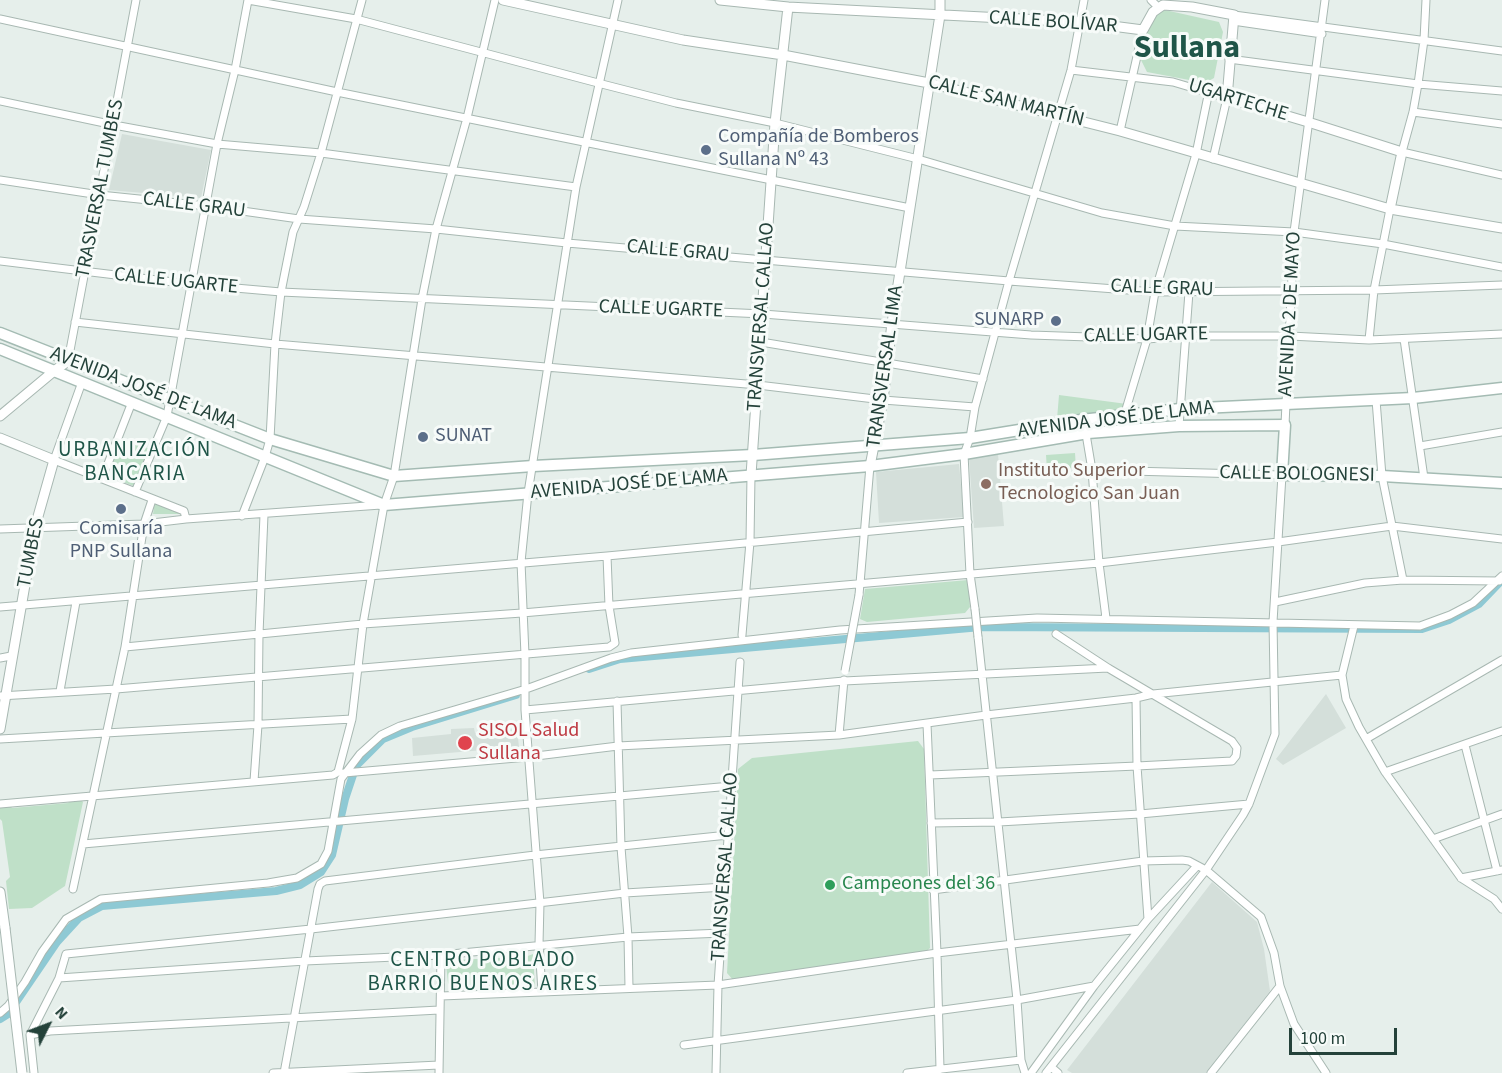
<!DOCTYPE html>
<html>
<head>
<meta charset="utf-8">
<style>
  body { margin:0 }
  #map { position:relative; width:1502px; height:1073px; overflow:hidden; background:#e6efeb; font-family:"Source Sans 3",sans-serif }
  canvas { display:block }
  .north { position:absolute; left:18px; top:995px; width:60px; height:60px; -webkit-text-stroke:4px #f7fbf9; paint-order:stroke; rotate:48deg; font-size:16px; font-weight:700; line-height:24px; text-align:center; color:#24423a }
  .north::after { content:''; display:block; margin:auto; width:21px; height:27px; background:#24423a; clip-path:polygon(50% 0,100% 100%,50% 72%,0 100%) }
  .scale { position:absolute; left:1289px; top:1028px; width:108px; height:27px; box-sizing:border-box; border:3px solid #24423a; border-top:0; padding-left:8px; font-size:18px; line-height:21px; white-space:nowrap; color:#24423a; -webkit-text-stroke:4px #f7fbf9; paint-order:stroke }
</style>
</head>
<body>
<div id="map">
<canvas width="1502" height="1073"></canvas>
<div class="north">N</div>
<div class="scale">100 m</div>
</div>
<script>
const c = document.querySelector('canvas').getContext('2d');
c.lineJoin = 'round';
function paint(path, color) {
  c.fillStyle = color;
  c.fill(path, 'evenodd');
}
function toPath(rows) {
  const path = new Path2D();
  for (const r of rows) {
    path.moveTo(r[0], r[1]);
    for (let i = 2; i < r.length; i += 2) path.lineTo(r[i], r[i + 1]);
  }
  return path;
}
function stroke(path, color, width, dash) {
  c.strokeStyle = color;
  c.lineWidth = width;
  c.lineCap = dash ? 'butt' : 'round';
  c.setLineDash(dash || []);
  c.stroke(path);
}
function label(font, color, halo, rows, align = 'center') {
  c.font = font + ' "Source Sans 3",sans-serif';
  c.lineWidth = 6;
  c.setLineDash([]);
  c.textBaseline = 'middle';
  c.strokeStyle = halo;
  c.fillStyle = color;
  for (const [text, x, y, turn = 0] of rows) {
    c.save();
    c.translate(x, y);
    c.rotate((+turn || 0) * Math.PI / 180);
    c.textAlign = isNaN(turn) ? turn : align;
    if (halo) c.strokeText(text, 0, 0);
    c.fillText(text, 0, 0);
    c.restore();
  }
}
paint(toPath([
  [122,134,211,150,201,198,109,190],
  [998,454,1004,526,974,528,969,458],
  [959,464,964,517,879,523,876,472],
  [1326,694,1346,728,1283,765,1276,759],
  [474,728,475,733,517,729,519,747,413,756,412,738,451,734,451,729],
  [1212,882,1257,922,1264,949,1270,991,1207,1073,1072,1073,1067,1070]
]), '#d4dfda');
paint(toPath([
  [1165,10,1219,22,1223,32,1214,78,1205,83,1147,72,1141,60,1151,17],
  [1059,395,1127,404,1124,416,1057,419],
  [119,437,150,449,136,487,105,475],
  [1075,453,1076,468,1047,470,1046,455],
  [155,502,180,514,153,514],
  [968,580,970,607,965,613,867,622,860,619,865,589],
  [918,741,924,749,930,948,926,952,733,980,727,973,738,769,752,758],
  [79,798,83,802,65,886,32,908,9,909,6,881,10,877,2,821,0,819,0,806,9,804,12,808,68,803,72,799],
  [533,954,535,987,527,984,453,988,448,983,446,965,451,960,525,957]
]), '#bfe0c8');
stroke(toPath([
  [589,669,620,659,981,627,1422,629,1449,620,1479,604,1502,580],
  [0,1019,8,1014,57,942,79,918,102,906,276,891,300,885,321,872,332,855,345,799,356,766,383,739,412,727,516,695]
]), '#8ec9d4', 8);
const minor = toPath([
  [248,0,356,19,598,83,676,103,775,123,918,159,1102,213,1175,226,1294,232,1383,244,1502,267],
  [1151,0,1158,7],
  [1426,0,1424,40,1418,84,1413,112,1402,152,1502,175],
  [1234,15,1502,51],
  [0,19,337,92,910,208],
  [1233,21,1322,34],
  [1229,59,1418,84,1502,91],
  [1071,70,1173,82,1227,98,1213,159],
  [0,101,114,125,217,144,321,153,576,187],
  [1413,112,1502,124],
  [1120,131,1143,30],
  [0,180,100,195,207,206,299,219,436,229,567,243,1009,281,1155,292,1374,290,1502,285],
  [0,261,190,284,281,292,763,314,1031,335,1147,339,1186,336,1290,336,1369,340,1502,334],
  [75,322,275,344,758,385,883,400,975,407],
  [1404,339,1424,478],
  [1369,340,1374,290,1390,209],
  [761,342,983,379],
  [68,361,136,0],
  [82,382,54,460,184,511,186,519],
  [1376,400,1382,476,1403,580],
  [1124,416,1147,339,1155,292,1196,154,1209,91],
  [1081,420,1086,434,1092,470,1099,563,1106,618],
  [1285,425,1294,232,1325,0],
  [1179,426,1189,292],
  [1420,446,1502,432],
  [102,479,132,402],
  [135,492,167,416,217,144,235,70,248,0],
  [242,516,265,457,270,439,275,344,281,292,293,232,304,207,321,153,362,0],
  [0,529,144,524,186,519,381,505],
  [859,595,870,466],
  [1275,602,1365,583,1403,580,1499,581],
  [0,607,607,556,968,522],
  [975,609,970,574,964,454,970,438,975,407,1009,281,1071,70,1084,0],
  [1354,626,1342,675,1346,699,1359,727,1385,772,1461,878,1494,899,1502,909],
  [742,635,750,542,751,475],
  [978,637,1017,1000,1021,1060,1025,1073],
  [125,647,363,624,522,613,1099,563,1278,542,1392,526,1502,539],
  [0,658,11,656],
  [60,691,76,602],
  [0,696,116,689,609,647,615,643,609,606,607,556],
  [1136,698,1137,766,1148,919],
  [617,701,621,847,628,937,629,988],
  [525,710,844,681,1108,668],
  [927,724,937,953,940,1069,937,1073],
  [839,735,844,680],
  [0,739,352,719],
  [1366,739,1502,660],
  [1465,745,1497,871],
  [1385,772,1502,731],
  [344,773,528,757,618,746,839,735,986,715,1136,698,1153,694,1342,675],
  [930,775,1137,766,1232,761,1236,756,1237,748,1232,741,1108,668,1056,634],
  [254,781,258,725,259,634,264,515],
  [0,804,333,775,338,772,352,719,363,624,384,505,394,476,422,299,436,229,467,118,495,0],
  [931,823,999,822,1140,814,1249,804],
  [1433,839,1502,814],
  [83,844,731,786],
  [1461,878,1502,870],
  [73,889,125,647,144,524,152,500],
  [933,890,1143,861,1182,860,1189,861,1206,870,1261,917,1274,953,1280,986,1294,1024,1326,1073],
  [59,978,305,961,441,955,628,937,722,933],
  [542,992,539,944,540,903,525,710,525,655,521,562,528,493,576,187,618,0],
  [441,996,718,985,937,953,1140,929],
  [0,1013,8,1006,25,982,42,952,66,919,101,899,268,883,297,878,321,864,328,851,341,779,360,754,381,735,400,726,526,689,611,658,631,653,840,630,1037,618,1420,626,1450,615,1473,603,1502,576],
  [30,1035,50,1031,439,1010],
  [684,1045,1017,1000,1094,986],
  [1051,1067,1058,1073],
  [34,1073,30,1035,59,978,66,954,311,929,625,893,725,887],
  [273,1073,439,1065],
  [284,1073,318,889,320,884,325,881,535,855,728,835],
  [439,1073,441,955],
  [716,1073,718,985,740,662],
  [907,1073,1021,1060],
  [1031,1073,1094,986,1148,919,1197,866],
  [1046,1073,1206,870,1243,815,1249,804,1275,734,1273,622,1282,475,1092,470],
  [1211,1073,1280,986]
]);
const tertiary = toPath([
  [503,0,683,40,783,55,929,83,1120,131,1390,209,1502,228],
  [720,0,788,7,1081,22,1143,30,1153,12,1163,5,1192,7,1234,15,1227,98,1308,122,1402,152,1390,209],
  [0,416,54,371,68,361],
  [0,438,54,460,35,527,0,729],
  [870,466,883,400,892,323,940,15,940,0],
  [751,475,775,123,788,7],
  [0,892,5,928]
]);
const secondary = toPath([
  [0,333,270,439,394,476,533,466,753,455,970,438,1081,420,1180,409,1413,398,1502,388],
  [0,349,384,505,870,466,964,454,1088,433,1179,426,1285,425,1282,475,1382,476,1502,483]
]);
stroke(minor, '#a8b8b2', 9);
stroke(tertiary, '#a8b8b2', 11);
stroke(secondary, '#a4bbb3', 13);
stroke(minor, '#fff', 7);
stroke(tertiary, '#fff', 9);
stroke(secondary, '#fff', 10);
const minorBridge = toPath([
  [975,609,978,637],
  [845,671,859,595]
]);
const tertiaryBridge = toPath([
  [5,928,22,1073]
]);
stroke(minorBridge, '#a8b8b2', 9, []);
stroke(tertiaryBridge, '#a8b8b2', 11, []);
stroke(minorBridge, '#fff', 7);
stroke(tertiaryBridge, '#fff', 9);
for (const [x, y, r, color] of [
  [706,150,6,"#5c6f8a"],
  [1056,321,6,"#5c6f8a"],
  [423,437,6,"#5c6f8a"],
  [986,484,6,"#8d6e63"],
  [121,509,6,"#5c6f8a"],
  [465,743,8,"#e0444e"],
  [830,885,6,"#2e9e5b"]
]) {
  const dot = new Path2D();
  dot.arc(x, y, r, 0, 2 * Math.PI);
  c.fillStyle = color;
  c.fill(dot);
  stroke(dot, '#f7fbf9', 2);
}
label('20px', '#24423a', '#f7fbf9', [
  ["CALLE BOLÍVAR",1053,23,4],
  ["UGARTECHE",1238,101,17],
  ["CALLE SAN MARTÍN",1006,102,14],
  ["TRASVERSAL TUMBES",101,189,-79],
  ["CALLE GRAU",194,206,7],
  ["CALLE GRAU",678,252,5],
  ["CALLE UGARTE",176,282,6],
  ["CALLE GRAU",1162,289,2],
  ["CALLE UGARTE",661,310,2],
  ["AVENIDA 2 DE MAYO",1291,314,-87],
  ["TRANSVERSAL CALLAO",762,317,-86],
  ["CALLE UGARTE",1146,336,-1],
  ["TRANSVERSAL LIMA",886,367,-82],
  ["AVENIDA JOSÉ DE LAMA",143,389,21],
  ["AVENIDA JOSÉ DE LAMA",1116,420,-7],
  ["CALLE BOLOGNESI",1297,475,1],
  ["AVENIDA JOSÉ DE LAMA",629,485,-5],
  ["TUMBES",32,553,-79],
  ["TRANSVERSAL CALLAO",726,867,-86]
]);
label('20px', '#4e5e75', '#f7fbf9', [
  ["Compañía de Bomberos",718,138],
  ["Sullana Nº 43",718,161],
  ["SUNARP",1044,321,"right"],
  ["SUNAT",435,437],
  ["Comisaría",121,530,"center"],
  ["PNP Sullana",121,553,"center"]
], 'left');
label('20px', '#785e54', '#f7fbf9', [
  ["Instituto Superior",998,472],
  ["Tecnologico San Juan",998,495]
], 'left');
label('20px', '#be3a42', '#f7fbf9', [
  ["SISOL Salud",478,732],
  ["Sullana",478,755]
], 'left');
label('20px', '#27864d', '#f7fbf9', [
  ["Campeones del 36",842,885]
], 'left');
c.letterSpacing = '1.5px';
label('21px', '#1f5548', '#f7fbf9', [
  ["URBANIZACIÓN",135,451],
  ["BANCARIA",135,475],
  ["CENTRO POBLADO",483,961],
  ["BARRIO BUENOS AIRES",483,985]
]);
c.letterSpacing = '0px';
label('bold 32px', '#1f5548', '#f7fbf9', [
  ["Sullana",1187,50]
]);
</script>
</body>
</html>
